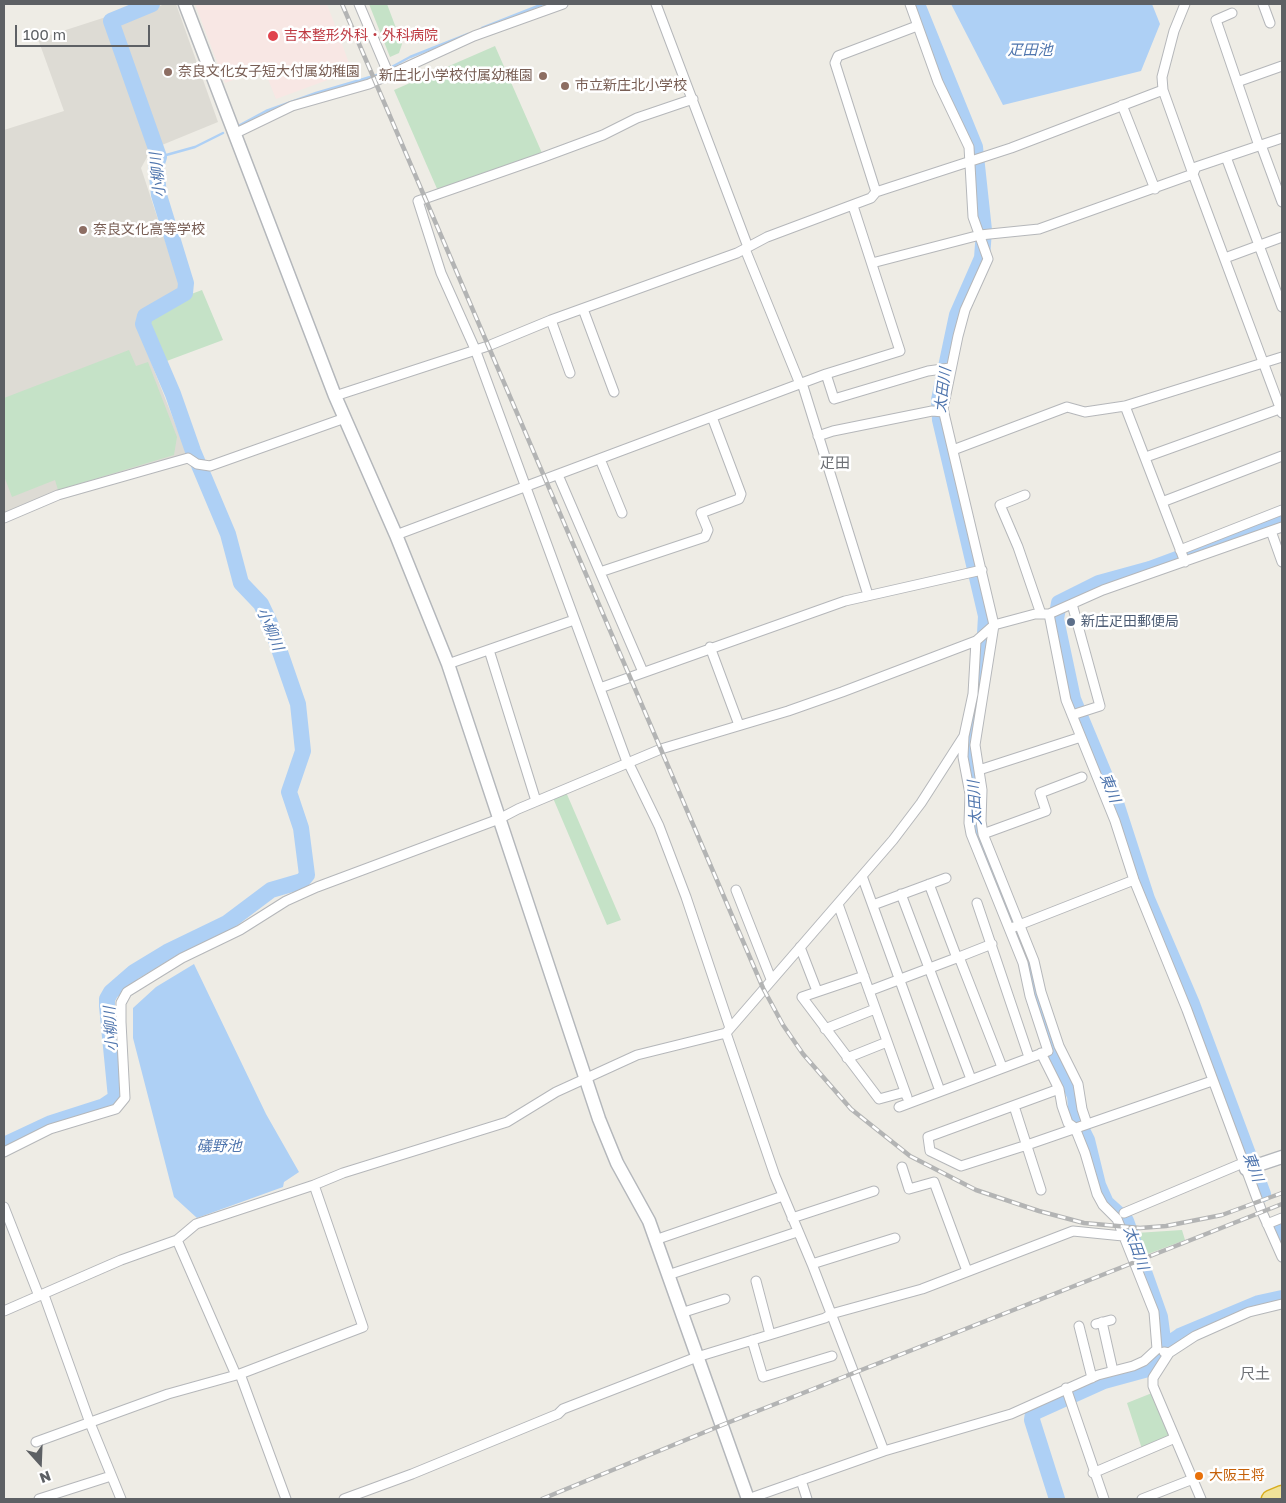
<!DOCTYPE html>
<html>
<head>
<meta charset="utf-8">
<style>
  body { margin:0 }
  #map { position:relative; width:1286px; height:1503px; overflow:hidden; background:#eeece5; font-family:"Golos Text",sans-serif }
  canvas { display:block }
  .frame { position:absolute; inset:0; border:5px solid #5d6064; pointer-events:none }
  .north { position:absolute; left:15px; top:1438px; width:50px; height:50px; -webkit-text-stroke:4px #fff; paint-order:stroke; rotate:160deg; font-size:14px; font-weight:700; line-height:20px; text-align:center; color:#5d6064 }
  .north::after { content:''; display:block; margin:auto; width:18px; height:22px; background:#5d6064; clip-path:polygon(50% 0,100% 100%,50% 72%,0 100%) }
  .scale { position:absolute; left:15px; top:25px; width:135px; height:22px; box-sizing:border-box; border:2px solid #5d6064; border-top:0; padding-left:6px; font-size:15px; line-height:18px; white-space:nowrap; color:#5d6064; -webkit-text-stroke:4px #fff; paint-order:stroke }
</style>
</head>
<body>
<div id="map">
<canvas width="1286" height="1503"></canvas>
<div class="frame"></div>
<div class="north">N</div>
<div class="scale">100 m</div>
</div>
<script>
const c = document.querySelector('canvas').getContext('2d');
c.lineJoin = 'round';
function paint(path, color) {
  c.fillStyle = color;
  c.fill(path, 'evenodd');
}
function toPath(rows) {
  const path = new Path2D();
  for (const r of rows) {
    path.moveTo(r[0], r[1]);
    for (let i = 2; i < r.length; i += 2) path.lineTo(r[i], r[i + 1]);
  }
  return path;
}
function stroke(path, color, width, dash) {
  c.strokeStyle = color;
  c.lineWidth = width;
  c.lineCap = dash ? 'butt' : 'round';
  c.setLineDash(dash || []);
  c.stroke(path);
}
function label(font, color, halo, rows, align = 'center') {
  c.font = font + ' "Golos Text","Noto Sans JP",sans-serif';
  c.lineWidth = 5;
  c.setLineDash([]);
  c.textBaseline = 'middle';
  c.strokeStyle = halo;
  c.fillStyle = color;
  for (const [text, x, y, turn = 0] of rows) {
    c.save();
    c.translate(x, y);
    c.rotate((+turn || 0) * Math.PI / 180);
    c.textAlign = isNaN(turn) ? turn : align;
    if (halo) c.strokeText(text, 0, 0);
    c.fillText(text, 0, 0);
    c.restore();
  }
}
paint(toPath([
  [165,4,176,4,218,122,162,145,117,22],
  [106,17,151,150,141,168,182,292,144,309,137,316,136,324,187,454,4,516,4,130,64,111,38,39]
]), '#dddbd4');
paint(toPath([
  [195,4,327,4,352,71,276,99,264,69,225,83]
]), '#f8e7e4');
paint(toPath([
  [369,4,387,4,402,44,399,53,390,57],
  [495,46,542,153,438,191,394,90],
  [202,290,223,340,164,362,146,321,148,317,186,296],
  [129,350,136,366,148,362,177,437,174,455,58,490,55,480,12,497,4,476,4,398],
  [566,792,621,920,607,925,553,798],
  [1182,1230,1185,1240,1140,1257,1136,1233],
  [1152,1393,1171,1437,1142,1449,1127,1403]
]), '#c5e2c7');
paint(toPath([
  [951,4,1152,4,1160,24,1141,71,1003,105],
  [194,964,266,1114,299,1172,284,1182,283,1187,197,1218,174,1197,133,1038,133,1008,156,987]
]), '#aed0f5');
stroke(toPath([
  [482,28,543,4],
  [240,125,266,111,316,93,377,75,410,57,468,34],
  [159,157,195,147,223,133]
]), '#aed0f5', 2.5);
stroke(toPath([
  [917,4,975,147,984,230,982,258,957,315,939,400,940,420,986,616,984,652,971,730,970,756,977,804,975,831,1029,962,1036,993,1053,1047,1075,1096,1077,1120,1087,1140,1098,1185,1106,1203,1126,1221,1160,1317,1164,1347,1158,1360,1148,1369,1104,1381,1033,1413,1032,1420,1057,1499],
  [4,1145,51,1123,104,1106,116,1098,107,1006,107,999,111,992,134,972,167,952,227,923,271,890,302,881,307,875,301,828,289,792,303,751,298,704,270,623,261,604,241,583,228,534,193,451,173,394,143,324,145,316,185,293,186,283,159,195,156,166,159,157,111,21,152,4],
  [1263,1194,1192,1004,1147,899,1115,800,1073,699,1056,619,1059,603,1099,583,1150,569,1282,520],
  [1275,1225,1282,1243],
  [1164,1347,1180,1336,1259,1303,1282,1298]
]), '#aed0f5', 16);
const street = toPath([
  [359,4,389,75,474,36,563,4],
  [656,4,748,247],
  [910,4,938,82,969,147,973,217,988,259,965,310,958,336,943,409,994,625,975,745,982,790,981,821,983,834,1034,961,1041,992,1059,1046,1078,1084,1082,1109,1087,1124],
  [1263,4,1270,23],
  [1232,13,1216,20,1259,146],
  [1237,82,1282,66],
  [1122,105,1155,189],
  [234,134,292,106,369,84,389,75],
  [1282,138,1196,167,1193,174,1282,413],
  [1261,145,1282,202],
  [1226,157,1282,307],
  [876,192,835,63,838,56,917,26],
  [745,249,800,384],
  [1225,258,1282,237],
  [872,263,980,235,1039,229,1193,174,1163,90,1162,77,1174,31,1185,4],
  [583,309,614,392],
  [551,320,570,373],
  [826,374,834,399,928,371,950,368],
  [802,383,868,595],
  [335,396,488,346,551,320,737,253,767,237,871,198,876,192,1011,148,1163,90],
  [1125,406,1185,562],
  [818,436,833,431,932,411,944,412],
  [953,450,1067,407,1085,412,1125,406,1282,357],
  [1146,457,1282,408],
  [600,459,622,513],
  [558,475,643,672],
  [1025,495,1000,505,1018,547,1041,614],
  [1162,502,1282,456],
  [4,518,58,495,188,458,197,464,210,466,345,418],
  [1271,531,1282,562],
  [396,535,826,374,900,351,853,206],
  [1180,550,1282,510],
  [600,572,705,537,708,530,701,513,739,499,741,494,712,417],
  [1072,604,1100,706,1072,715],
  [1049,614,1066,700,1115,821,1134,880,1187,1010,1262,1212,1282,1257],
  [710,647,739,725],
  [489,650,536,801],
  [448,664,574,620],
  [600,688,845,601,982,570],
  [627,762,475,349,441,273,418,201,541,158,603,135,637,118,693,99],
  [628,762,659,826,686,897,730,1028],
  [979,770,1081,737],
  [983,834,1046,811,1040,793,1082,777],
  [862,876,940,1091],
  [929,884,957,958],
  [736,890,771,979],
  [901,894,971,1079],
  [977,903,1029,1057],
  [838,904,907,1097],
  [873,905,946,878],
  [1014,927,1134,880],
  [800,947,817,991],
  [959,957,992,944],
  [864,976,802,997,879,1099,905,1092],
  [869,991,959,957,1002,1067],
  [825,1029,875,1009],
  [726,1033,775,1176,812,1264,884,1451],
  [1041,1053,1059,1089,1062,1106,1068,1123,1075,1128,1085,1153,1097,1194,1103,1205,1117,1219,1154,1312,1157,1349],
  [847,1058,887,1042],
  [1059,1089,928,1137,930,1151,961,1166,1027,1145,1212,1081],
  [1014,1106,1041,1190],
  [899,1107,1048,1051,1030,996,1023,963,971,834,969,823,970,794,963,757,964,736,973,694,976,641],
  [4,1152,50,1129,116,1109,125,1098,121,1022,121,1003,127,992,182,958,240,930,286,901,317,887,499,819,518,809,661,749,788,711,842,692,976,641,994,625,1035,614,1049,614,1103,590,1282,527],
  [902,1167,909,1189,934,1182,967,1271],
  [4,1207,39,1296],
  [1124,1213,1243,1163],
  [792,1218,874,1191],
  [1267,1224,1282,1218],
  [177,1240,236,1375],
  [655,1240,783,1196],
  [812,1264,895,1238],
  [668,1275,797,1232],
  [756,1281,770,1334],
  [44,1295,90,1423,121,1499],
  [4,1311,121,1260,177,1240,196,1224,314,1185,343,1173,507,1122,556,1092,637,1055,726,1033,893,840,921,803,964,736],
  [681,1313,725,1299],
  [1102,1322,1113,1371],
  [1096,1324,1111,1320],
  [1079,1326,1092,1378],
  [752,1340,763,1377,832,1356],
  [1164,1352,1169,1353,1195,1336,1249,1312,1282,1304],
  [1169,1353,1153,1378,1153,1386,1201,1499],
  [240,1374,286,1499],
  [1066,1388,1104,1499],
  [36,1442,168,1394,240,1374,363,1327,314,1185],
  [1093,1473,1175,1438],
  [801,1480,807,1499],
  [39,1499,111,1476],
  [344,1499,412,1474,558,1414,563,1409,697,1357,825,1318,831,1314,922,1289,1073,1231,1123,1236],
  [748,1499,884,1451,1011,1414,1098,1375,1133,1366,1144,1361,1157,1349],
  [1142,1499,1193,1479]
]);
const secondary = toPath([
  [185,4,335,396,396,535,448,664,599,1119,617,1163,649,1221,748,1499],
  [1246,1169,1282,1157]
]);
const highway = toPath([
  [1270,1499,1282,1494]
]);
stroke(street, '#b5b7ba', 11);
stroke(secondary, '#b4b7bb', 15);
stroke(highway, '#d8ac1b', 19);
stroke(street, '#fff', 9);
stroke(secondary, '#fff', 12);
stroke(highway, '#f0e299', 16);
const rail = toPath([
  [342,4,763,988,783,1025,803,1054,851,1109,910,1156,976,1190,1039,1211,1084,1223,1140,1228,1166,1226,1222,1215,1282,1193],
  [542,1499,722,1425,1282,1204]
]);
stroke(rail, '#b3b4b4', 4.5);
stroke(rail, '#fff', 2.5, [8]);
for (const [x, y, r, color] of [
  [273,36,6,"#e0444e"],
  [168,72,5,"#8d6e63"],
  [543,76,5,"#8d6e63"],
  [565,86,5,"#8d6e63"],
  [83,230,5,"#8d6e63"],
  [1071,622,5,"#5c6f8a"],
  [1199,1476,5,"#e8710a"]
]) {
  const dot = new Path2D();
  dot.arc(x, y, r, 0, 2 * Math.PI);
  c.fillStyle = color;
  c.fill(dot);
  stroke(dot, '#fff', 2);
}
label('14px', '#be3a42', '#fff', [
  ["吉本整形外科・外科病院",284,36]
], 'left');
label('14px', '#785e54', '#fff', [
  ["奈良文化女子短大付属幼稚園",178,72],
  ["新庄北小学校付属幼稚園",533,76,"right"],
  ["市立新庄北小学校",575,86],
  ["奈良文化高等学校",93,230]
], 'left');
label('14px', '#4e5e75', '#fff', [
  ["新庄疋田郵便局",1081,622]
], 'left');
label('14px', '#c56008', '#fff', [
  ["大阪王将",1209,1476]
], 'left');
label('italic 15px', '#5076ae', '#fff', [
  ["疋田池",1030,50],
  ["小柳川",158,175,-96],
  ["太田川",943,390,-83],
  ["小柳川",270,629,67],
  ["東川",1110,788,68],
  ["太田川",975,803,-93],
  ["小柳川",111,1029,-93],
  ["礒野池",219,1146],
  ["東川",1253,1167,69],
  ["太田川",1136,1248,70]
]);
label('15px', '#6e7176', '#fff', [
  ["疋田",835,463],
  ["尺土",1255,1374]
]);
</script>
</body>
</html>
